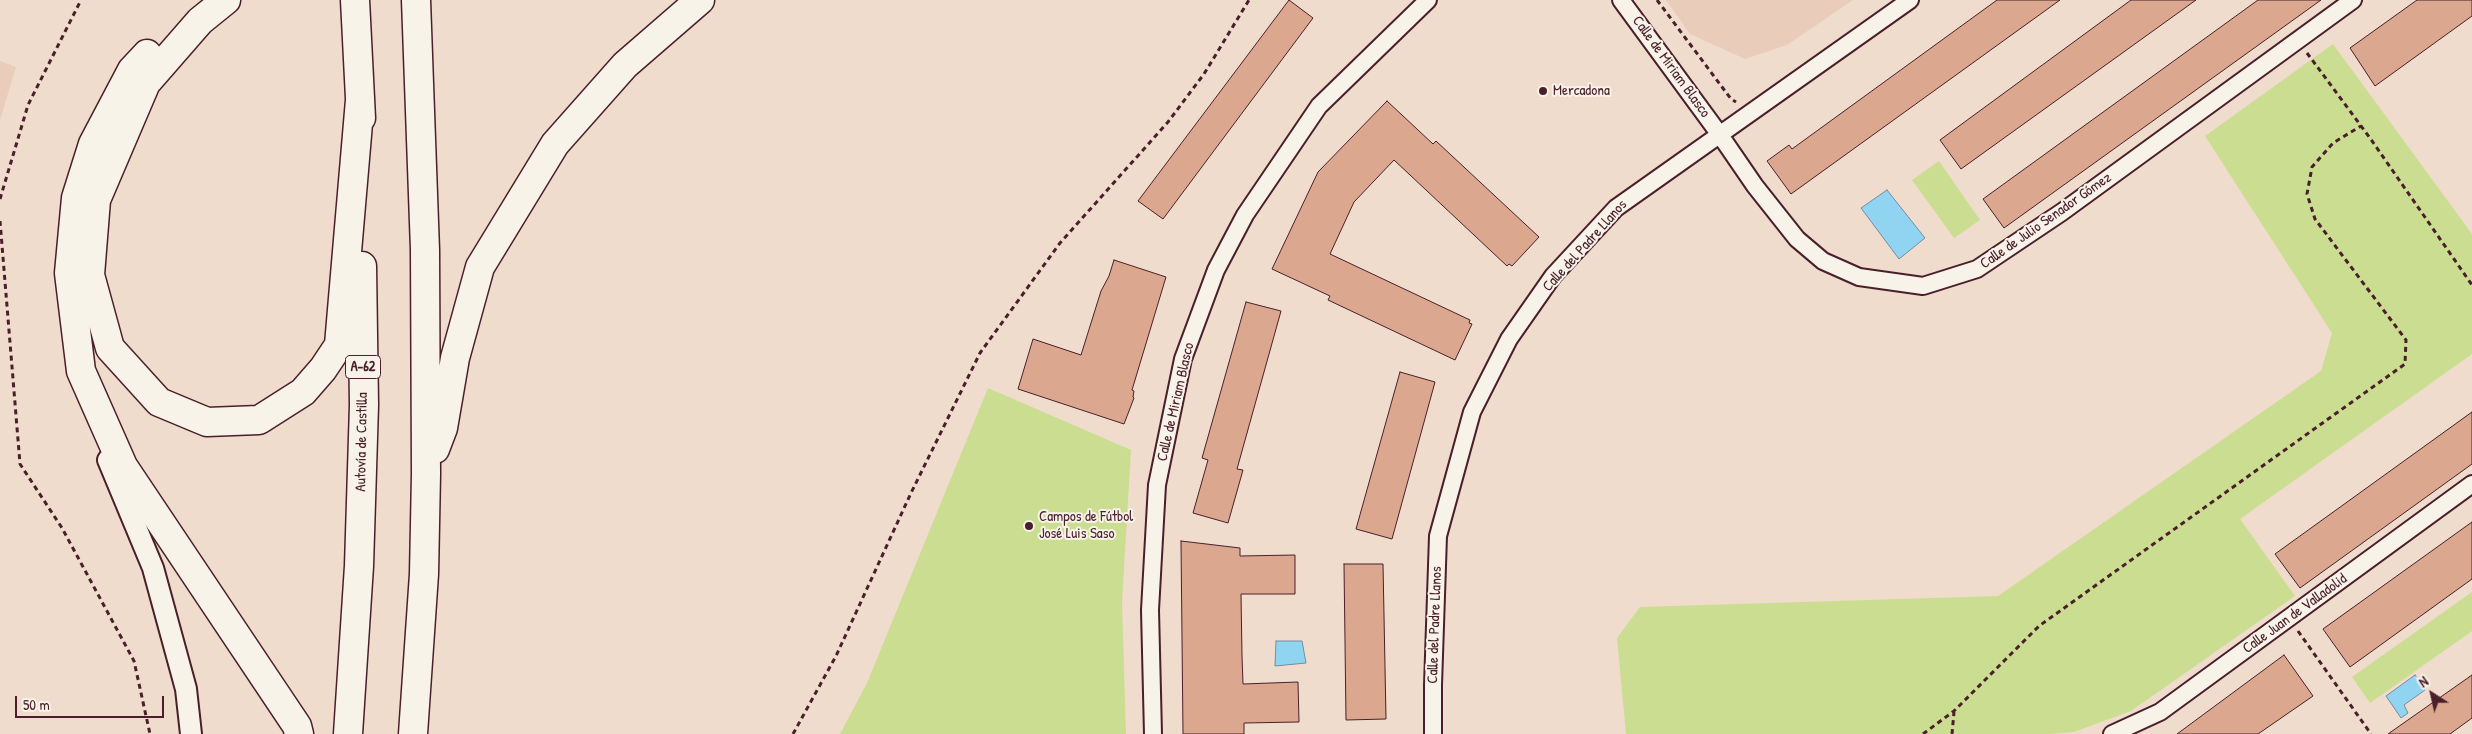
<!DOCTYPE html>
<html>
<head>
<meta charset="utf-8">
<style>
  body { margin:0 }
  #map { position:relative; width:2472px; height:734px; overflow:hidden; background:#efdccd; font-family:"Patrick Hand",sans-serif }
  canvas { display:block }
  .north { position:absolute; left:2407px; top:669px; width:50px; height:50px; -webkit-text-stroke:4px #f7f3e8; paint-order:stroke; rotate:325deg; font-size:14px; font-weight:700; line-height:20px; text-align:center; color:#4a1f2b }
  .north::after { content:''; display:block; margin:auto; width:18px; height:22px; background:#4a1f2b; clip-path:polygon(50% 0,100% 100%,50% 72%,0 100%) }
  .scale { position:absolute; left:15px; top:696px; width:149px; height:22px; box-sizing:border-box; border:2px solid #4a1f2b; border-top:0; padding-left:6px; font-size:15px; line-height:18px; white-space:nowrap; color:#4a1f2b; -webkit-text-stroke:4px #f7f3e8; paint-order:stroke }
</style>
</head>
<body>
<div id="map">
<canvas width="2472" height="734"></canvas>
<div class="north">N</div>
<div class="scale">50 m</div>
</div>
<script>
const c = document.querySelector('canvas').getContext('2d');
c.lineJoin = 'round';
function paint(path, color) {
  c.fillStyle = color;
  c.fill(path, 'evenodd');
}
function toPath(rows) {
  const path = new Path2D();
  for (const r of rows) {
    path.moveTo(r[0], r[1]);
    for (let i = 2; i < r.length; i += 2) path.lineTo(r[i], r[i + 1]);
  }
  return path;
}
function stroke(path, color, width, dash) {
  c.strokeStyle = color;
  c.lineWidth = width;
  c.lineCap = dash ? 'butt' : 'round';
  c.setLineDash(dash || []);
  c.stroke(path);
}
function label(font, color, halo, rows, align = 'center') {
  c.font = font + ' "Patrick Hand",sans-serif';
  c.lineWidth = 4;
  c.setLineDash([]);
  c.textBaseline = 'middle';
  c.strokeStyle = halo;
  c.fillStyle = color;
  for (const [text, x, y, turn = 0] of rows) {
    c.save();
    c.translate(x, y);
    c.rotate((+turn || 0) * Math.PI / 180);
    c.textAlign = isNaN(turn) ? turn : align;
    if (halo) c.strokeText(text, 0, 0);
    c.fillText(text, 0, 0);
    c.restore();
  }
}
paint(toPath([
  [1666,0,1853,0,1787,45,1745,59,1690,34],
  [0,61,16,67,0,120]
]), '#e9ccba');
paint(toPath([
  [2333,44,2472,234,2472,354,2240,519,2295,596,2131,711,2074,732,2049,734,1626,734,1617,638,1640,607,1998,596,2321,371,2332,333,2205,136],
  [1939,161,1980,220,1954,238,1912,180],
  [988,388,1131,450,1122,602,1126,734,840,734,867,683],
  [2472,592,2472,631,2370,703,2352,677]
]), '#cbdd91');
const water = toPath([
  [1887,190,1925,238,1899,259,1861,208,1887,190],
  [1276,641,1302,641,1306,663,1275,666,1276,641],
  [2415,675,2425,690,2404,705,2408,713,2401,718,2386,696,2415,675]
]);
paint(water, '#90d4f1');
stroke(water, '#748ca2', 1);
const building = toPath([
  [1289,0,1313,18,1163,219,1138,201,1289,0],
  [1997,0,2060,0,1791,194,1767,161,1789,145,1792,149,1997,0],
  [2131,0,2196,0,1961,169,1940,140,2131,0],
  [2258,0,2321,0,2004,228,1983,199,2258,0],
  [2417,0,2472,0,2472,16,2375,86,2350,48,2417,0],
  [1387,101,1433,144,1436,141,1539,237,1512,266,1509,264,1507,266,1394,160,1354,202,1330,254,1470,320,1469,323,1472,324,1455,360,1328,300,1330,296,1272,269,1318,172,1387,101],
  [1114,260,1166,277,1132,390,1134,391,1133,397,1134,398,1124,424,1018,389,1033,339,1081,355,1101,291,1109,276,1114,260],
  [1246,302,1281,311,1237,469,1243,470,1228,523,1193,513,1208,460,1202,458,1246,302],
  [1400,372,1435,382,1392,539,1356,529,1400,372],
  [2472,412,2472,464,2300,588,2275,554,2472,412],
  [2472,522,2472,579,2350,667,2323,629,2472,522],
  [1181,541,1240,548,1240,556,1295,555,1295,594,1241,594,1242,656,1243,684,1298,682,1299,722,1244,723,1244,734,1183,734,1181,541],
  [1344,564,1383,564,1386,719,1346,720,1344,564],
  [2284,655,2313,696,2258,734,2177,734,2284,655],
  [2472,675,2472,718,2450,734,2388,734,2472,675]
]);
paint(building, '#dba78e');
stroke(building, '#4a1f2b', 1);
const minor = toPath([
  [1621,0,1720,135,1755,186,1797,239,1823,261,1859,277,1923,286,1977,269,2062,212,2353,0],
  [1153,734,1150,610,1157,485,1183,359,1216,270,1245,215,1319,106,1428,0],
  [1433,734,1433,685,1438,536,1472,412,1509,339,1553,276,1616,208,1910,0],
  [2112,734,2160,712,2472,484]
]);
const tertiary = toPath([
  [108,460,153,568,186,689,191,734]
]);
const motorway = toPath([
  [226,0,200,21,146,83,96,200,90,275,110,348,159,402,207,422,259,420,303,392,323,369,339,345,360,100],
  [355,0,361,118],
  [147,54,132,70,93,144,76,198,69,273,81,371,123,466,297,726,299,734],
  [435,449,443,428,455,358,480,267,555,144,625,65,700,0],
  [348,734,359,566,364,405,362,266],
  [413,734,424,574,426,474,425,250,416,0]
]);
stroke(minor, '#4a1f2b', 20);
stroke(tertiary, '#4a1f2b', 24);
stroke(motorway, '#4a1f2b', 31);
stroke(toPath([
  [1657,0,1731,99,1736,102],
  [2307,53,2370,138,2472,285],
  [0,199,28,105,81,0],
  [0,221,20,464,62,528,134,661,150,734],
  [2298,631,2371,734],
  [793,734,836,656,911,493,980,353,1060,243,1168,122,1204,74,1249,0],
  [1923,734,1954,711,2039,626,2405,364,2406,340,2315,219,2307,194,2312,167,2333,143,2361,126],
  [1952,734,1954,712]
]), '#4a1f2b', 3, [5, 4]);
stroke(minor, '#f7f3e8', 16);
stroke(tertiary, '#f7f3e8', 20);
stroke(motorway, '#f7f3e8', 28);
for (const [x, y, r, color] of [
  [1543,91,5,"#4a1f2b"],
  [1029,526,5,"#4a1f2b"]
]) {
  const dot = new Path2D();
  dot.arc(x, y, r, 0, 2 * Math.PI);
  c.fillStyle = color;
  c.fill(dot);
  stroke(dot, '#f7f3e8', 2);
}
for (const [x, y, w] of [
  [363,367,35]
]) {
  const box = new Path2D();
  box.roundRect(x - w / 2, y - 11.5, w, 23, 4);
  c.fillStyle = '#f7f3e8';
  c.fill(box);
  stroke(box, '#4a1f2b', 1);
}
label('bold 14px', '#4a1f2b', null, [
  ["A-62",363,367]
]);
label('15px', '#4a1f2b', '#f7f3e8', [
  ["Calle de Miriam Blasco",1671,67,54],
  ["Calle de Julio Senador Gómez",2046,221,-35],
  ["Calle del Padre Llanos",1585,246,-48],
  ["Calle de Miriam Blasco",1176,402,-77],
  ["Autovía de Castilla",362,442,-89],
  ["Calle Juan de Valladolid",2295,614,-36],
  ["Calle del Padre Llanos",1435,625,-88]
]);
label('15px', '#4a1f2b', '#f7f3e8', [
  ["Mercadona",1553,91],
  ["Campos de Fútbol",1039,517],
  ["José Luis Saso",1039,534]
], 'left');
</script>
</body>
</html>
